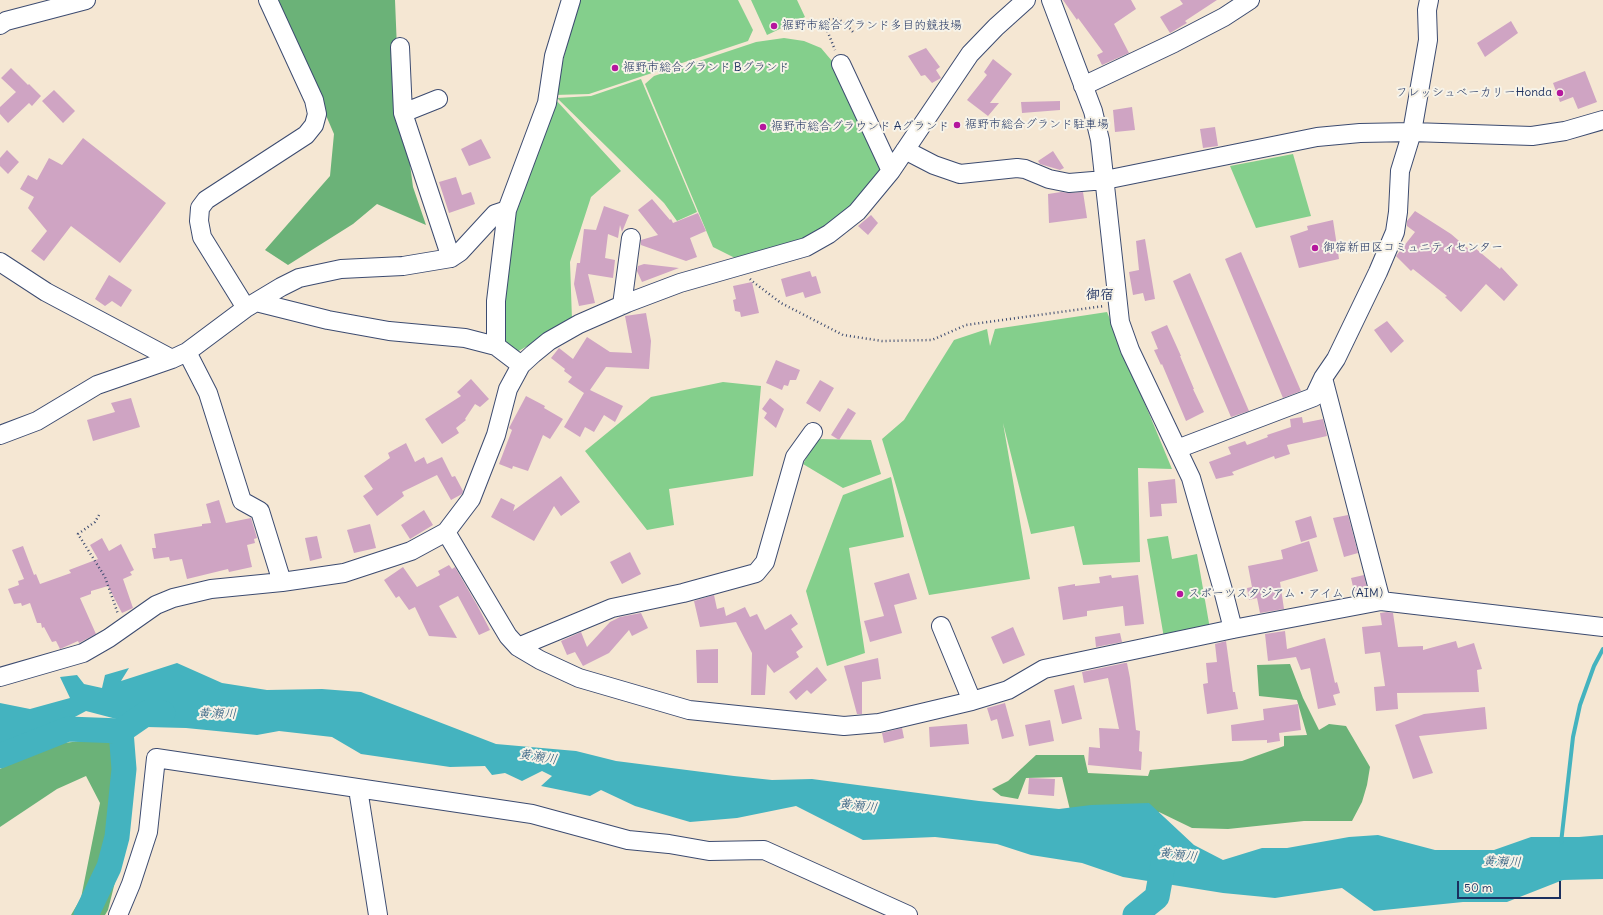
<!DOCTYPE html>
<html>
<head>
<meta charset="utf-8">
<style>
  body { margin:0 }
  #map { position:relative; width:1603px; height:915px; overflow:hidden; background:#f5e7d3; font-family:Delius,sans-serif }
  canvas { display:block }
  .scale { position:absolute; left:1457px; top:881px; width:104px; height:18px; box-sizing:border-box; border:2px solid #1b2f5e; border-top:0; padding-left:5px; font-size:12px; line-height:14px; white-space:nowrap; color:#1b2f5e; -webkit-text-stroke:3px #f7f3e8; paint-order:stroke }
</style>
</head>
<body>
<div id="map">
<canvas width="1603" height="915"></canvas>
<div class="scale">50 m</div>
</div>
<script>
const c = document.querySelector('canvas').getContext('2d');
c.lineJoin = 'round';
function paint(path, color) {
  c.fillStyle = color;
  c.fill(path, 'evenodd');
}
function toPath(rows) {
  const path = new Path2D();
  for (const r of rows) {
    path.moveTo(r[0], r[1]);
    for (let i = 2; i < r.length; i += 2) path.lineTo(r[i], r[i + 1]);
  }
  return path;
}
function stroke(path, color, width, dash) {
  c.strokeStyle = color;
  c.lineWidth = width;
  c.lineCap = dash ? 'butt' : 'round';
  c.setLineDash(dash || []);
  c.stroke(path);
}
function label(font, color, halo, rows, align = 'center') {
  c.font = font + ' Delius,"Klee One",sans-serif';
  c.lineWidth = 4;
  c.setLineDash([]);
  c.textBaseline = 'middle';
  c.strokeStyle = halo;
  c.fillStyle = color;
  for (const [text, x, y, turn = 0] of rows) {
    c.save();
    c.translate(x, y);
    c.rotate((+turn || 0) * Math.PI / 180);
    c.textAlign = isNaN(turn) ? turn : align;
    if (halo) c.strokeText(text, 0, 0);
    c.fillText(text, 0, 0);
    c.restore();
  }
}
paint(toPath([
  [579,0,738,0,753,30,748,41,589,94,554,95],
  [751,0,797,0,805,17,767,35],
  [784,38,804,41,821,48,832,61,883,170,852,207,816,234,737,259,713,247,645,84,654,76,756,42],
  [641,79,697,212,677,221,664,203,557,98,591,96],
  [556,100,621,171,591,197,570,262,572,320,517,352,505,347,500,304,510,215],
  [1293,154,1311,216,1256,228,1230,166],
  [1107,312,1172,469,1138,468,1140,562,1083,565,1074,526,1031,534,1003,423,1030,579,929,595,882,439,904,420,954,340,987,329,990,346,995,329],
  [723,382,761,386,753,476,669,489,674,525,647,530,585,451,651,397],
  [817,439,871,440,881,474,843,488,803,464],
  [891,477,904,537,849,548,865,653,827,666,806,591,843,495],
  [1168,536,1172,559,1197,554,1210,629,1164,638,1147,539]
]), '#84cf8c');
paint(toPath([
  [272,0,395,0,398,74,413,187,426,225,377,204,353,224,288,265,265,250,330,176,334,134,300,55],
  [1290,664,1303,698,1319,730,1329,724,1346,726,1370,767,1367,785,1362,802,1352,821,1304,821,1228,829,1192,828,1159,812,1071,814,1062,777,1026,778,1018,799,1001,796,992,789,1008,781,1036,755,1084,755,1088,773,1148,776,1150,770,1242,761,1284,746,1284,736,1307,735,1297,700,1259,696,1257,665],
  [81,741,112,741,125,754,129,781,120,862,108,910,105,915,71,915,81,898,100,803,86,776,57,789,0,827,0,769,46,745]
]), '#6bb278');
paint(toPath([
  [177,663,222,683,267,690,322,689,361,692,496,744,576,751,616,761,734,776,772,780,812,779,979,801,1059,809,1091,805,1149,803,1194,845,1223,860,1262,848,1287,848,1349,837,1378,835,1435,850,1494,850,1531,837,1579,837,1603,835,1603,879,1563,880,1507,902,1463,902,1374,911,1342,888,1275,898,1223,893,1123,877,1082,863,1031,855,997,844,935,837,863,840,796,806,737,818,690,822,635,806,601,790,590,796,541,786,552,776,542,771,522,781,505,773,492,775,485,766,450,767,361,754,332,737,279,731,257,735,186,728,147,727,86,711,0,757,0,703,30,709,70,698,60,677,77,675,84,684,102,688,105,675,129,668,121,681]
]), '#44b3bf');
stroke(toPath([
  [1561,843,1573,737,1580,705,1594,666,1603,649]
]), '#44b3bf', 4);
stroke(toPath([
  [0,756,68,729,121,731,147,713,163,713],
  [86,915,109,867,117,837,124,769,121,731],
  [1135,915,1157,897,1165,853]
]), '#44b3bf', 25);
paint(toPath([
  [1063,0,1131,0,1136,9,1114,24,1129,53,1102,65,1097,55,1103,52,1078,18,1077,20],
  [1180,0,1217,0,1185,21,1187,23,1170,33,1160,17,1183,4],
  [1511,21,1518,33,1485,57,1477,43],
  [926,48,940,67,936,70,941,78,932,83,925,75,921,76,908,56],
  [993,59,1012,74,990,103,999,103,988,116,967,100,987,75,984,72],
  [11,68,28,85,29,84,41,96,32,106,29,103,8,123,0,114,0,107,16,92,1,78],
  [1585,71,1597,102,1578,109,1573,97,1560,102,1553,83],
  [54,90,75,111,63,123,42,101],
  [1060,101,1060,110,1022,113,1021,102],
  [1132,107,1135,130,1115,132,1113,110],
  [1215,127,1218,146,1203,148,1200,129],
  [83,138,166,203,120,263,71,226,44,261,31,251,47,231,28,208,34,197,20,189,28,175,37,180,49,158,62,165],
  [481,139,491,158,469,166,461,149],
  [7,150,19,162,8,174,0,166,0,158],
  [1053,151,1064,168,1060,170,1040,164,1038,161],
  [456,177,462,195,471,192,475,204,449,213,439,182],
  [1061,192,1070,193,1083,192,1087,218,1049,223,1048,194],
  [652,199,670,220,671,219,673,223,698,213,706,231,690,238,697,257,686,261,641,245,641,240,658,235,638,210],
  [604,206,629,215,622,232,620,225,618,238,608,234,605,258,615,260,613,278,588,274,595,303,579,306,574,284,577,263,580,263,584,229,596,230],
  [1415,211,1451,234,1472,252,1475,248,1500,269,1501,267,1518,285,1504,301,1486,284,1461,312,1445,297,1447,296,1413,269,1411,271,1396,256,1415,232,1407,226,1407,221],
  [871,215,878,223,868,235,858,226],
  [1333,220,1339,259,1299,268,1290,236,1308,230,1307,226],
  [1145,239,1155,299,1145,301,1143,293,1133,295,1129,272,1139,270,1136,241],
  [1241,252,1301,391,1283,398,1225,259],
  [644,264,679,268,642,282,637,271,638,266],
  [810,271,812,277,816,276,821,293,805,298,803,292,786,297,781,279],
  [1190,273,1249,411,1231,417,1173,281],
  [109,275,132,290,121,307,112,301,105,306,95,299],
  [752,282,759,313,741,317,740,312,735,311,733,300,736,299,733,286],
  [646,313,651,341,649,369,606,367,590,390,623,406,615,422,604,415,594,432,585,427,580,437,564,427,584,393,568,382,572,377,564,371,565,369,551,358,559,348,573,359,587,337,610,352,632,353,625,316],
  [1387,321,1404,341,1391,353,1374,330],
  [1167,325,1181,356,1180,356,1194,389,1193,389,1204,412,1186,421,1162,364,1161,365,1154,350,1158,349,1151,332],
  [776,360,800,370,796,380,790,380,788,386,784,385,782,390,766,383],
  [471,379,489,399,480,407,475,404,465,419,466,420,456,428,459,433,442,444,425,419,461,396,457,392],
  [820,380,834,388,820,412,806,403],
  [526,396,545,406,544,408,563,419,550,439,543,435,528,471,513,466,512,469,499,464,512,430,509,428],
  [131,398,140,427,93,441,87,420,115,412,111,403],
  [770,398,784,409,776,428,764,418,767,413,762,409],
  [848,408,856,413,839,440,831,435],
  [1302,417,1303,423,1323,419,1327,436,1287,445,1290,454,1275,459,1274,456,1232,472,1234,475,1216,479,1209,462,1231,454,1228,447,1245,441,1247,445,1268,437,1267,435,1291,427,1290,419],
  [406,443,415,462,424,457,427,464,442,457,452,477,455,476,463,491,462,494,451,500,437,475,402,492,404,496,377,516,363,496,373,489,364,476,390,458,388,453],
  [561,476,580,502,561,516,554,506,534,541,491,517,501,498,515,505,513,511],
  [1175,479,1177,503,1161,504,1162,516,1150,517,1148,482],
  [219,500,226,523,251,518,257,538,254,539,255,543,247,545,252,567,229,572,228,569,187,579,182,559,170,561,169,557,154,559,152,548,156,548,154,534,202,526,202,524,211,523,206,504],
  [424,510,433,525,410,539,401,525],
  [1348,515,1358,553,1344,557,1333,518],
  [1311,516,1317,537,1301,542,1295,521],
  [370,524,376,548,354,553,347,530],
  [317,536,322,558,310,561,305,538],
  [102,538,109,551,121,544,134,570,130,572,132,575,123,579,133,608,122,613,108,586,91,591,91,594,80,598,96,634,79,643,78,641,60,649,56,641,52,642,44,627,42,628,41,623,37,623,30,603,22,606,21,603,14,604,8,589,19,585,18,581,24,579,12,550,23,546,34,575,36,574,40,584,71,573,69,570,98,559,90,545],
  [1309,541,1318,571,1280,582,1284,609,1260,613,1257,598,1249,600,1247,588,1252,587,1248,566,1283,559,1281,550],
  [630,552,641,574,622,584,610,562],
  [449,565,452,569,455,567,477,605,490,630,479,635,458,596,439,606,457,638,429,636,415,607,409,610,399,596,396,598,384,580,403,567,417,587,440,575,438,571],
  [909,573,917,599,894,605,902,633,870,642,864,621,884,616,874,583],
  [1111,575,1112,578,1138,575,1144,624,1125,626,1123,606,1087,611,1087,616,1063,620,1058,587,1075,584,1075,586,1100,583,1099,577],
  [1364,575,1368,593,1355,595,1351,578],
  [714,595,717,609,724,607,726,616,745,607,750,617,757,614,765,630,791,614,798,624,791,629,803,647,796,652,799,657,774,673,767,664,765,695,751,695,752,653,736,622,700,627,694,601],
  [1387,612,1393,613,1398,647,1423,646,1423,650,1456,641,1458,648,1474,643,1482,669,1477,670,1479,692,1397,693,1398,709,1376,711,1374,687,1385,686,1380,652,1365,654,1362,627,1382,625,1380,613],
  [641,613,648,628,632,636,629,630,609,653,583,666,575,652,567,655,561,641,581,632,587,647,610,622,620,617],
  [1013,627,1025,655,1003,664,991,637],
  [1285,631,1287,649,1325,638,1335,683,1337,682,1340,693,1333,695,1336,705,1318,709,1310,668,1301,670,1296,657,1268,661,1265,634],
  [1120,633,1122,642,1096,647,1095,637],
  [1226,641,1233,692,1235,692,1238,709,1207,714,1203,684,1208,683,1206,663,1217,662,1215,644],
  [718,649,718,683,697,683,696,650],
  [878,658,881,679,862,682,862,714,857,714,844,666],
  [1125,663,1127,663,1130,678,1136,730,1140,731,1139,751,1142,752,1141,770,1088,765,1089,747,1100,748,1099,728,1119,729,1108,678,1084,683,1082,672],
  [817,667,827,680,811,694,807,690,796,700,789,692],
  [1074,685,1082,719,1062,724,1054,690],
  [1005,703,1014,736,1002,739,997,719,991,721,987,708],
  [1298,704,1301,730,1279,733,1280,741,1267,743,1267,740,1232,741,1231,725,1264,720,1263,709],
  [1485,707,1487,729,1419,736,1433,773,1413,779,1395,725,1424,714],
  [1050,720,1054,741,1029,746,1025,725],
  [967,724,969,744,930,747,929,727],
  [902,728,904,738,884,743,882,733],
  [1029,778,1055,779,1054,796,1028,794]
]), '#cfa4c3');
const minor = toPath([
  [1051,0,1093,111,1100,140,1120,322,1130,350,1191,478,1223,590,1233,629],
  [0,25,6,21,86,0],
  [400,47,403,113,451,258],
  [841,64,891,171],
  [1083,86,1174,43,1224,17,1250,0],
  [403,113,438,99],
  [905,150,934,165,960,174,1017,168,1025,169,1049,179,1069,183,1105,180,1317,137,1360,133,1412,132,1532,136,1565,131,1603,120],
  [0,262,46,292,172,359],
  [256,302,328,320,389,331,465,338,496,346,521,365],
  [622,305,631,238],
  [246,308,202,237,199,221,200,208,206,200,306,135,314,125,317,114,314,100,268,0],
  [496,346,496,301,507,210,547,103,554,56,571,0],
  [187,352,208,393,242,501,260,511,282,582],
  [1323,378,1381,601],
  [0,435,37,421,97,385,172,359,187,352,246,308,281,287,299,278,341,269,403,266,451,258,460,252,495,214,507,210],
  [1177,449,1314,397,1323,378,1336,359,1378,272,1395,232,1398,212,1400,171,1412,132,1428,40,1427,10,1429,0],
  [446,532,508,636,518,647,540,660,579,678,689,710,844,726,879,723,972,701,1008,690,1044,669,1233,629,1381,601,1603,627],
  [941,626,972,701],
  [518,647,612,608,683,593,756,573,765,562,795,457,813,432],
  [0,677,83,653,109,638,156,605,173,598,211,589,282,582,344,573,411,551,446,532,471,499,496,435,508,389,521,365,533,354,549,341,579,324,627,303,680,283,806,247,829,234,857,212,891,171,970,54,996,27,1026,0],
  [358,789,378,915],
  [118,915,131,884,148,832,156,758,532,814,628,840,669,844,709,851,764,850,908,915]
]);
stroke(minor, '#3c4b70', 20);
stroke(toPath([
  [801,20,808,21,838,19,847,25,853,32],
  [823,20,835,50],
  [750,279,752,281,781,303,843,335,882,341,932,340,966,325,1104,306],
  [99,515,95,522,78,534,105,577,118,614]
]), '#3c4b70', 2.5, [1, 3]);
stroke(minor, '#fff', 18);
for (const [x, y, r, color] of [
  [774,26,4,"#b5179e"],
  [615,68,4,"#b5179e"],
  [1560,93,4,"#b5179e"],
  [957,125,4,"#b5179e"],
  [763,127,4,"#b5179e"],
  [1315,248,4,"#b5179e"],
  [1180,594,4,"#b5179e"]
]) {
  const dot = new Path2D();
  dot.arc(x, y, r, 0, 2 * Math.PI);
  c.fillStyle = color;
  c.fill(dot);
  stroke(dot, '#f7f3e8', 1.5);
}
label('12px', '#1b2f5e', '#f7f3e8', [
  ["裾野市総合グランド多目的競技場",782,26],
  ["裾野市総合グランド Bグランド",623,68],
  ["フレッシュベーカリーHonda",1552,93,"right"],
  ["裾野市総合グランド駐車場",965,125],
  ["裾野市総合グラウンド Aグランド",771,127],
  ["御宿新田区コミュニティセンター",1323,248],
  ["スポーツスタジアム・アイム（AIM）",1188,594]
], 'left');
label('italic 13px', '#27577b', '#f7f3e8', [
  ["黄瀬川",217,714,1],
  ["黄瀬川",538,757,9],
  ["黄瀬川",858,806,7],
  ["黄瀬川",1178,855,7],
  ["黄瀬川",1502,862,2]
]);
label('bold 14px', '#1b2f5e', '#f7f3e8', [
  ["御宿",1100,295]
]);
</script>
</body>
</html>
